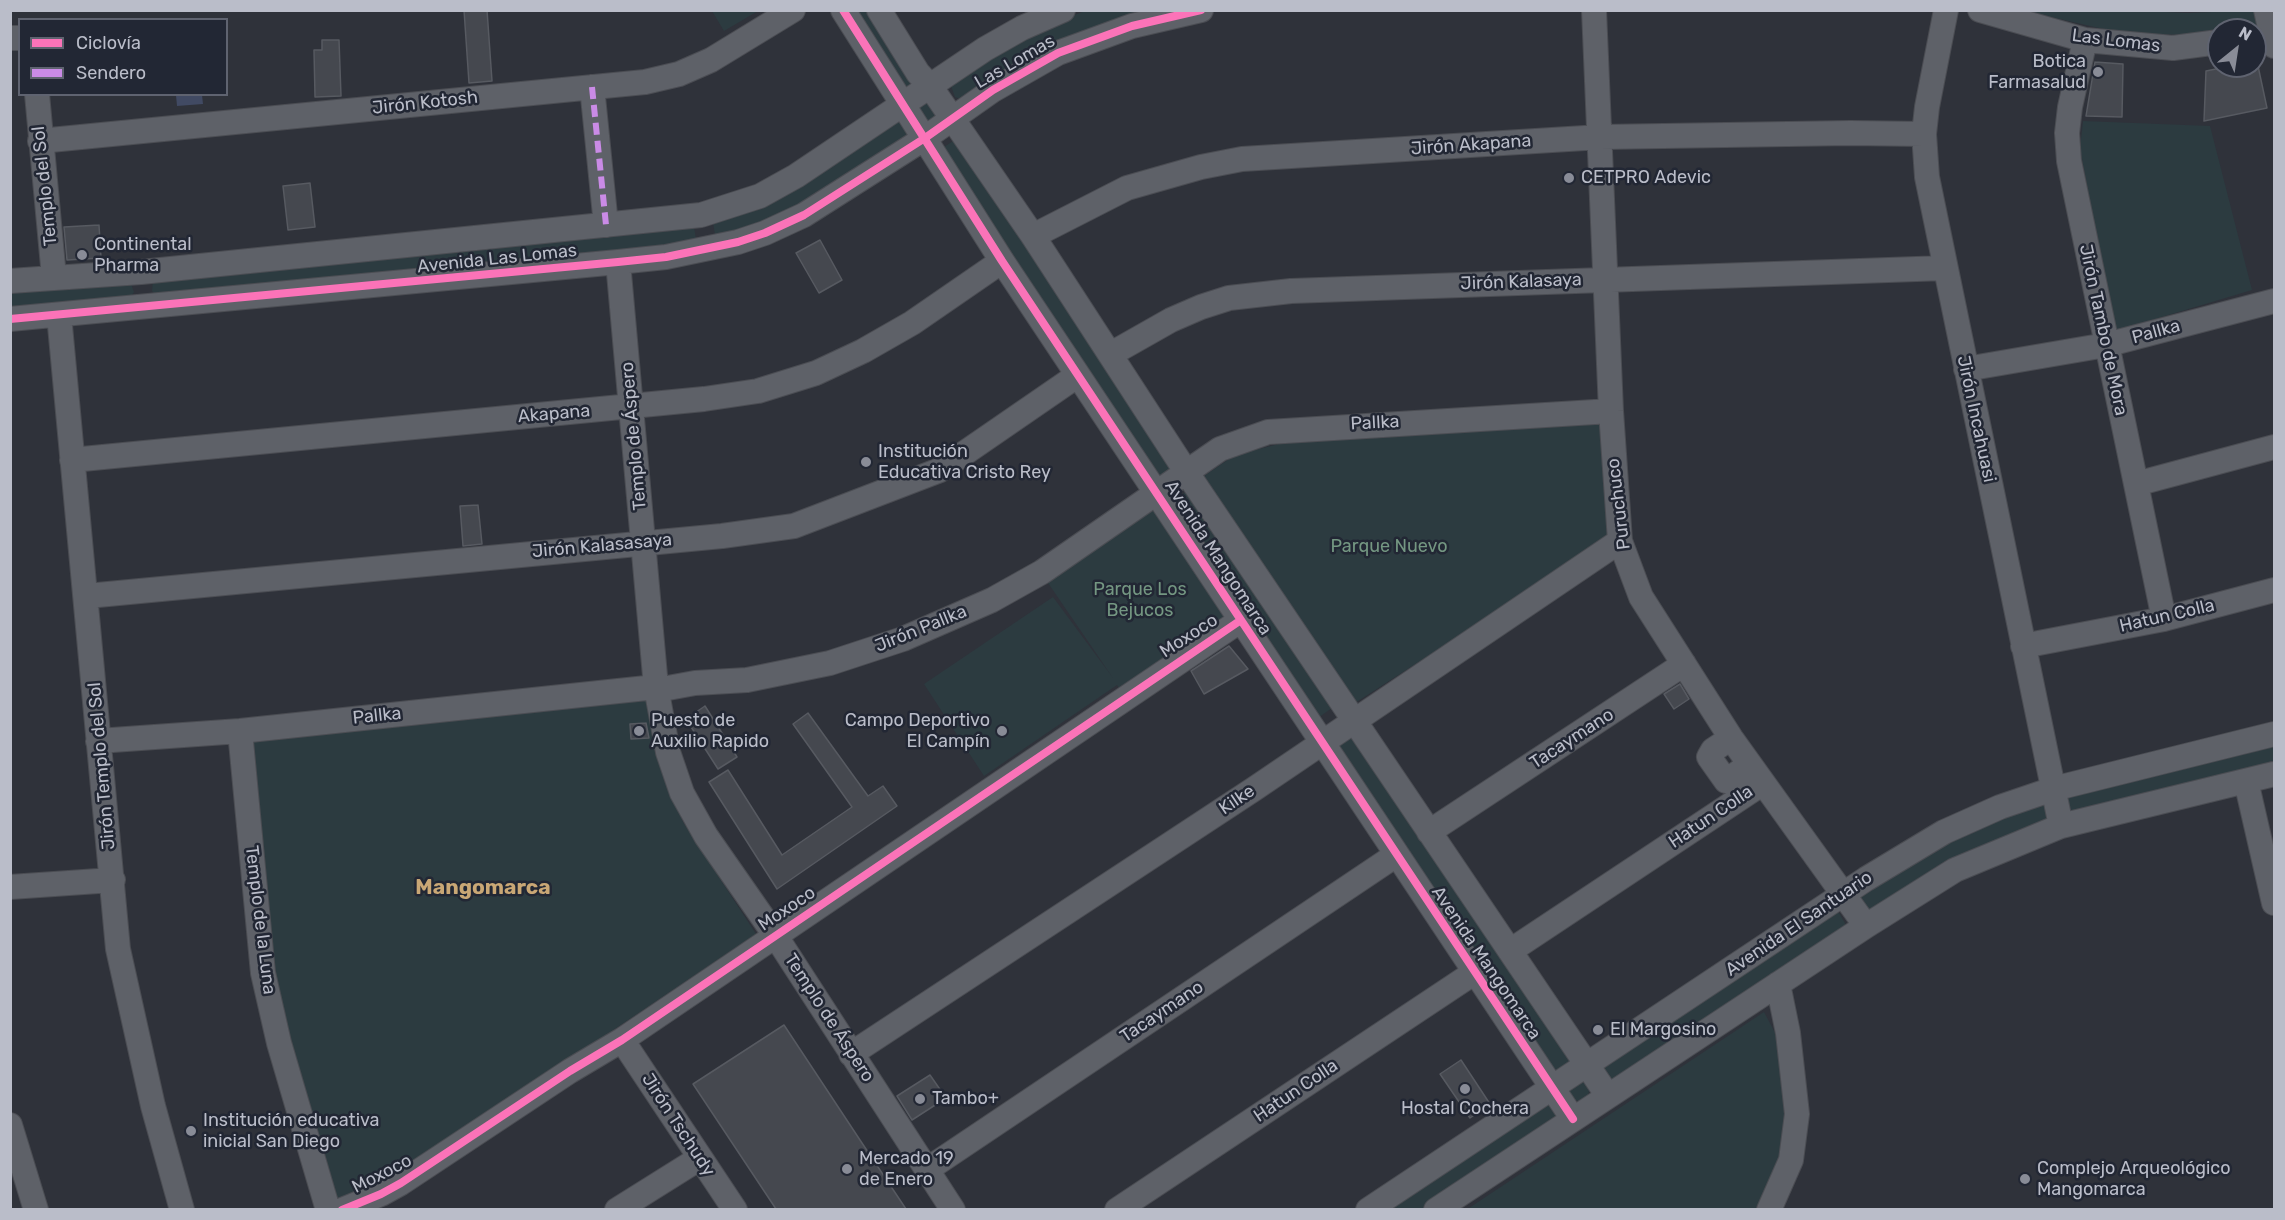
<!DOCTYPE html>
<html>
<head>
<meta charset="utf-8">
<style>
  body { margin:0 }
  #map { position:relative; width:2285px; height:1220px; overflow:hidden; background:#2f323a; font-family:Rubik,sans-serif }
  canvas { display:block }
  .frame { position:absolute; inset:0; border:12px solid #babdc9; pointer-events:none }
  .legend { position:absolute; left:18px; top:18px; width:210px; height:78px; box-sizing:border-box; background:#222734; border:2px solid #5f6370; margin:0; padding:8px 10px; list-style:none; font-size:18px; color:#babdc9 }
  .legend li { display:flex; align-items:center; gap:12px; height:30px }
  .legend b { width:30px; border:2px solid #5f6370 }
  .north { position:absolute; left:2207px; top:18px; width:60px; height:60px; box-sizing:border-box; background:#222734; border:2px solid #5f6370; border-radius:50%; rotate:30deg; font-size:16px; font-weight:700; line-height:24px; text-align:center; color:#babdc9 }
  .north::after { content:''; display:block; margin:auto; width:21px; height:27px; background:#898c97; clip-path:polygon(50% 0,100% 100%,50% 72%,0 100%) }
</style>
</head>
<body>
<div id="map">
<canvas width="2285" height="1220"></canvas>
<div class="frame"></div>
<ul class="legend">
<li><b style="height:8px;background:#fb73b8"></b>Ciclovía</li>
<li><b style="height:8px;background:#ca8be6"></b>Sendero</li>
</ul>
<div class="north">N</div>
</div>
<script>
const c = document.querySelector('canvas').getContext('2d');
c.lineJoin = 'round';
function paint(path, color) {
  c.fillStyle = color;
  c.fill(path, 'evenodd');
}
function toPath(rows) {
  const path = new Path2D();
  for (const r of rows) {
    if (r.length === 3) {
      path.moveTo(r[0] + r[2], r[1]);
      path.arc(r[0], r[1], r[2], 0, 2 * Math.PI);
      continue;
    }
    path.moveTo(r[0], r[1]);
    for (let i = 2; i < r.length; i += 2) path.lineTo(r[i], r[i + 1]);
  }
  return path;
}
function stroke(path, color, width, dash) {
  c.strokeStyle = color;
  c.lineWidth = width;
  c.lineCap = dash ? 'butt' : 'round';
  c.setLineDash(dash || []);
  c.stroke(path);
}
function label(font, color, halo, rows, align = 'center') {
  c.font = font + ' Rubik,sans-serif';
  c.lineWidth = 5;
  c.setLineDash([]);
  c.textBaseline = 'middle';
  c.strokeStyle = halo;
  c.fillStyle = color;
  for (const [text, x, y, turn = 0] of rows) {
    c.save();
    c.translate(x, y);
    c.rotate((+turn || 0) * Math.PI / 180);
    c.textAlign = isNaN(turn) ? turn : align;
    if (halo) c.strokeText(text, 0, 0);
    c.fillText(text, 0, 0);
    c.restore();
  }
}
paint(toPath([
  [2124,10,2188,13,2258,10,2261,21,2255,27,2219,30,2219,32,2204,35,2141,34,2099,28,2025,11],
  [712,11,758,11,724,31],
  [854,11,881,11,922,74,911,89,902,87],
  [1085,11,1171,11,963,100,955,97,951,86,954,78,1064,19],
  [925,97,938,116,926,122,916,104],
  [896,118,911,128,908,136,815,201,723,238,715,235,713,222],
  [2083,121,2210,126,2252,290,2115,331,2080,149],
  [956,139,1171,462,1169,470,1161,475,1154,473,938,151],
  [694,227,696,239,691,247,159,298,152,291,153,279],
  [130,281,134,292,128,301,11,312,11,288],
  [1606,423,1614,536,1355,703,1204,476,1235,455,1287,442],
  [1186,492,1332,708,1315,720,1171,502],
  [1153,509,1228,615,1121,690,1117,685,984,776,924,684,1053,597,1113,678,1044,577],
  [648,693,659,762,683,822,756,934,392,1179,335,1205,265,956,246,737],
  [1345,726,1570,1054,1570,1062,1560,1072,1549,1065,1334,740],
  [2274,742,2274,765,2074,816,2068,812,2063,799,2071,792],
  [2038,802,2045,806,2050,816,2043,825,1875,911,1867,909,1859,899,1861,890,1939,843],
  [1833,911,1839,913,1846,925,1840,936,1614,1082,1600,1069],
  [1764,1012,1780,1042,1787,1119,1780,1165,1760,1209,1466,1210],
  [1579,1091,10],
  [1554,1101,1558,1120,1423,1209,1379,1210]
]), '#2c3b40');
paint(toPath([
  [176,95,202,95,203,104,177,106]
]), '#414a63');
const building = toPath([
  [464,10,487,10,492,81,469,83,464,10],
  [322,40,339,40,341,96,315,97,314,50,322,50,322,40],
  [2095,62,2123,64,2122,117,2086,116,2095,62],
  [2231,66,2258,66,2267,108,2204,121,2206,71,2231,66],
  [310,183,315,227,288,230,283,186,310,183],
  [99,225,101,258,67,260,64,227,99,225],
  [820,240,842,280,819,293,796,253,820,240],
  [478,505,482,544,463,546,460,506,478,505],
  [1229,646,1248,669,1204,694,1191,671,1229,646],
  [1680,684,1689,699,1674,709,1664,694,1680,684],
  [705,706,737,757,718,769,686,719,705,706],
  [808,713,868,796,883,786,897,806,777,889,709,782,728,770,782,855,852,807,793,724,808,713],
  [646,723,649,738,631,739,630,724,646,723],
  [784,1025,860,1140,906,1209,776,1209,693,1084,784,1025],
  [1461,1060,1490,1104,1470,1118,1440,1074,1461,1060],
  [930,1075,946,1098,912,1120,897,1096,930,1075]
]);
paint(building, '#45484f');
stroke(building, '#575a61', 1.5);
const minor = toPath([
  [843,10,1002,261,1573,1119],
  [879,10,918,73,930,86,1033,236,1187,473,1608,1096],
  [1594,10,1611,411,1620,541,1641,597,1731,738,1866,926],
  [1946,10,1927,107,1924,134,1927,177,2061,826],
  [1980,10,2085,40,2173,48,2219,42],
  [2266,10,2274,46],
  [10,38,20,38],
  [2085,40,2070,107,2067,133,2069,161,2164,619],
  [592,87,606,225],
  [37,94,54,277],
  [40,141,645,82,679,74,711,60,793,10],
  [1033,236,1127,188,1201,167,1242,159,1601,137,1850,133,1924,134],
  [618,262,656,687,668,752,682,793,706,836,775,935,953,1210],
  [10,281,141,272,701,215,760,196,796,176,985,49,1022,28,1063,10],
  [59,315,118,949,153,1106,182,1210],
  [10,319,618,262,666,257,738,242,765,233,804,215,925,138,993,90,1058,53,1132,26,1201,10],
  [1111,354,1171,320,1201,307,1229,298,1291,291,1945,268],
  [1966,369,2106,345,2274,301],
  [72,460,704,399,758,391,816,373,863,351,912,323,1002,261],
  [2136,484,2274,447],
  [87,596,722,536,794,526,940,470,1078,375],
  [2023,646,2164,619,2274,590],
  [657,690,695,683,747,680,830,663,903,639,992,600,1042,572,1220,449,1268,432,1611,411],
  [240,731,263,973,279,1043,328,1210],
  [1731,738,1713,750,1709,757,1726,781,1742,770,1754,772],
  [98,741,240,731,656,687],
  [2246,781,2274,903],
  [1429,832,1684,664],
  [10,887,113,880],
  [1510,951,1763,783],
  [622,1040,735,1210],
  [851,1054,1254,789,1620,541],
  [10,1125,36,1210],
  [928,1169,1396,855],
  [342,1210,381,1194,401,1183,570,1071,622,1040,1241,620],
  [617,1210,700,1158],
  [1117,1210,1475,972],
  [1368,1210,1866,879,1944,832,2000,807,2053,789,2274,734],
  [1436,1210,1866,926,1955,870,2061,826,2274,774],
  [1769,1210,1791,1160,1797,1114,1788,1033,1778,984]
]);
stroke(minor, '#4b4d53', 26);
stroke(minor, '#5e6168', 24);
stroke(toPath([
  [592,87,606,225]
]), '#ca8be6', 6, [12, 6]);
stroke(toPath([
  [843,10,1002,261,1573,1119],
  [10,319,618,262,666,257,738,242,765,233,804,215,925,138,993,90,1058,53,1132,26,1201,10],
  [342,1210,381,1194,401,1183,570,1071,622,1040,1241,620]
]), '#fb73b8', 8);
for (const [x, y, r, color] of [
  [2098,72,6,"#898c97"],
  [1569,178,6,"#898c97"],
  [82,255,6,"#898c97"],
  [866,462,6,"#898c97"],
  [639,731,6,"#898c97"],
  [1002,731,6,"#898c97"],
  [1598,1030,6,"#898c97"],
  [1465,1089,6,"#898c97"],
  [920,1099,6,"#898c97"],
  [191,1131,6,"#898c97"],
  [847,1169,6,"#898c97"],
  [2025,1179,6,"#898c97"]
]) {
  const dot = new Path2D();
  dot.arc(x, y, r, 0, 2 * Math.PI);
  c.fillStyle = color;
  c.fill(dot);
  stroke(dot, '#222734', 2);
}
label('18px', '#babdc9', '#222734', [
  ["Las Lomas",2116,41,7],
  ["Las Lomas",1015,62,-30],
  ["Jirón Kotosh",425,103,-6],
  ["Jirón Akapana",1471,145,-4],
  ["Templo del Sol",45,186,-96],
  ["Avenida Las Lomas",497,259,-6],
  ["Jirón Kalasaya",1521,282,-2],
  ["Jirón Tambo de Mora",2103,330,78],
  ["Pallka",2156,332,-15],
  ["Akapana",554,414,-5],
  ["Jirón Incahuasi",1976,419,78],
  ["Pallka",1375,423,-3],
  ["Templo de Áspero",634,436,-95],
  ["Puruchuco",1619,504,-97],
  ["Jirón Kalasasaya",602,546,-5],
  ["Avenida Mangomarca",1218,558,57],
  ["Hatun Colla",2167,616,-13],
  ["Jirón Pallka",921,629,-22],
  ["Moxoco",1189,636,-33],
  ["Pallka",377,716,-6],
  ["Tacaymano",1572,739,-33],
  ["Jirón Templo del Sol",102,766,-95],
  ["Kilke",1237,800,-34],
  ["Hatun Colla",1711,817,-34],
  ["Moxoco",787,909,-34],
  ["Templo de la Luna",260,920,83],
  ["Avenida El Santuario",1799,924,-34],
  ["Avenida Mangomarca",1486,963,56],
  ["Tacaymano",1162,1012,-34],
  ["Templo de Áspero",829,1018,57],
  ["Hatun Colla",1296,1091,-34],
  ["Jirón Tschudy",678,1125,57],
  ["Moxoco",382,1174,-27]
]);
label('18px', '#babdc9', '#222734', [
  ["Botica",2086,62,"right"],
  ["Farmasalud",2086,83,"right"],
  ["CETPRO Adevic",1581,178],
  ["Continental",94,245],
  ["Pharma",94,266],
  ["Institución",878,452],
  ["Educativa Cristo Rey",878,473],
  ["Puesto de",651,721],
  ["Auxilio Rapido",651,742],
  ["Campo Deportivo",990,721,"right"],
  ["El Campín",990,742,"right"],
  ["El Margosino",1610,1030],
  ["Tambo+",932,1099],
  ["Hostal Cochera",1465,1109,"center"],
  ["Institución educativa",203,1121],
  ["inicial San Diego",203,1142],
  ["Mercado 19",859,1159],
  ["de Enero",859,1180],
  ["Complejo Arqueológico",2037,1169],
  ["Mangomarca",2037,1190]
], 'left');
label('18px', '#749782', '#222734', [
  ["Parque Nuevo",1389,547],
  ["Parque Los",1140,590],
  ["Bejucos",1140,611]
]);
label('bold 21px', '#c9a775', '#222734', [
  ["Mangomarca",483,888]
]);
</script>
</body>
</html>
